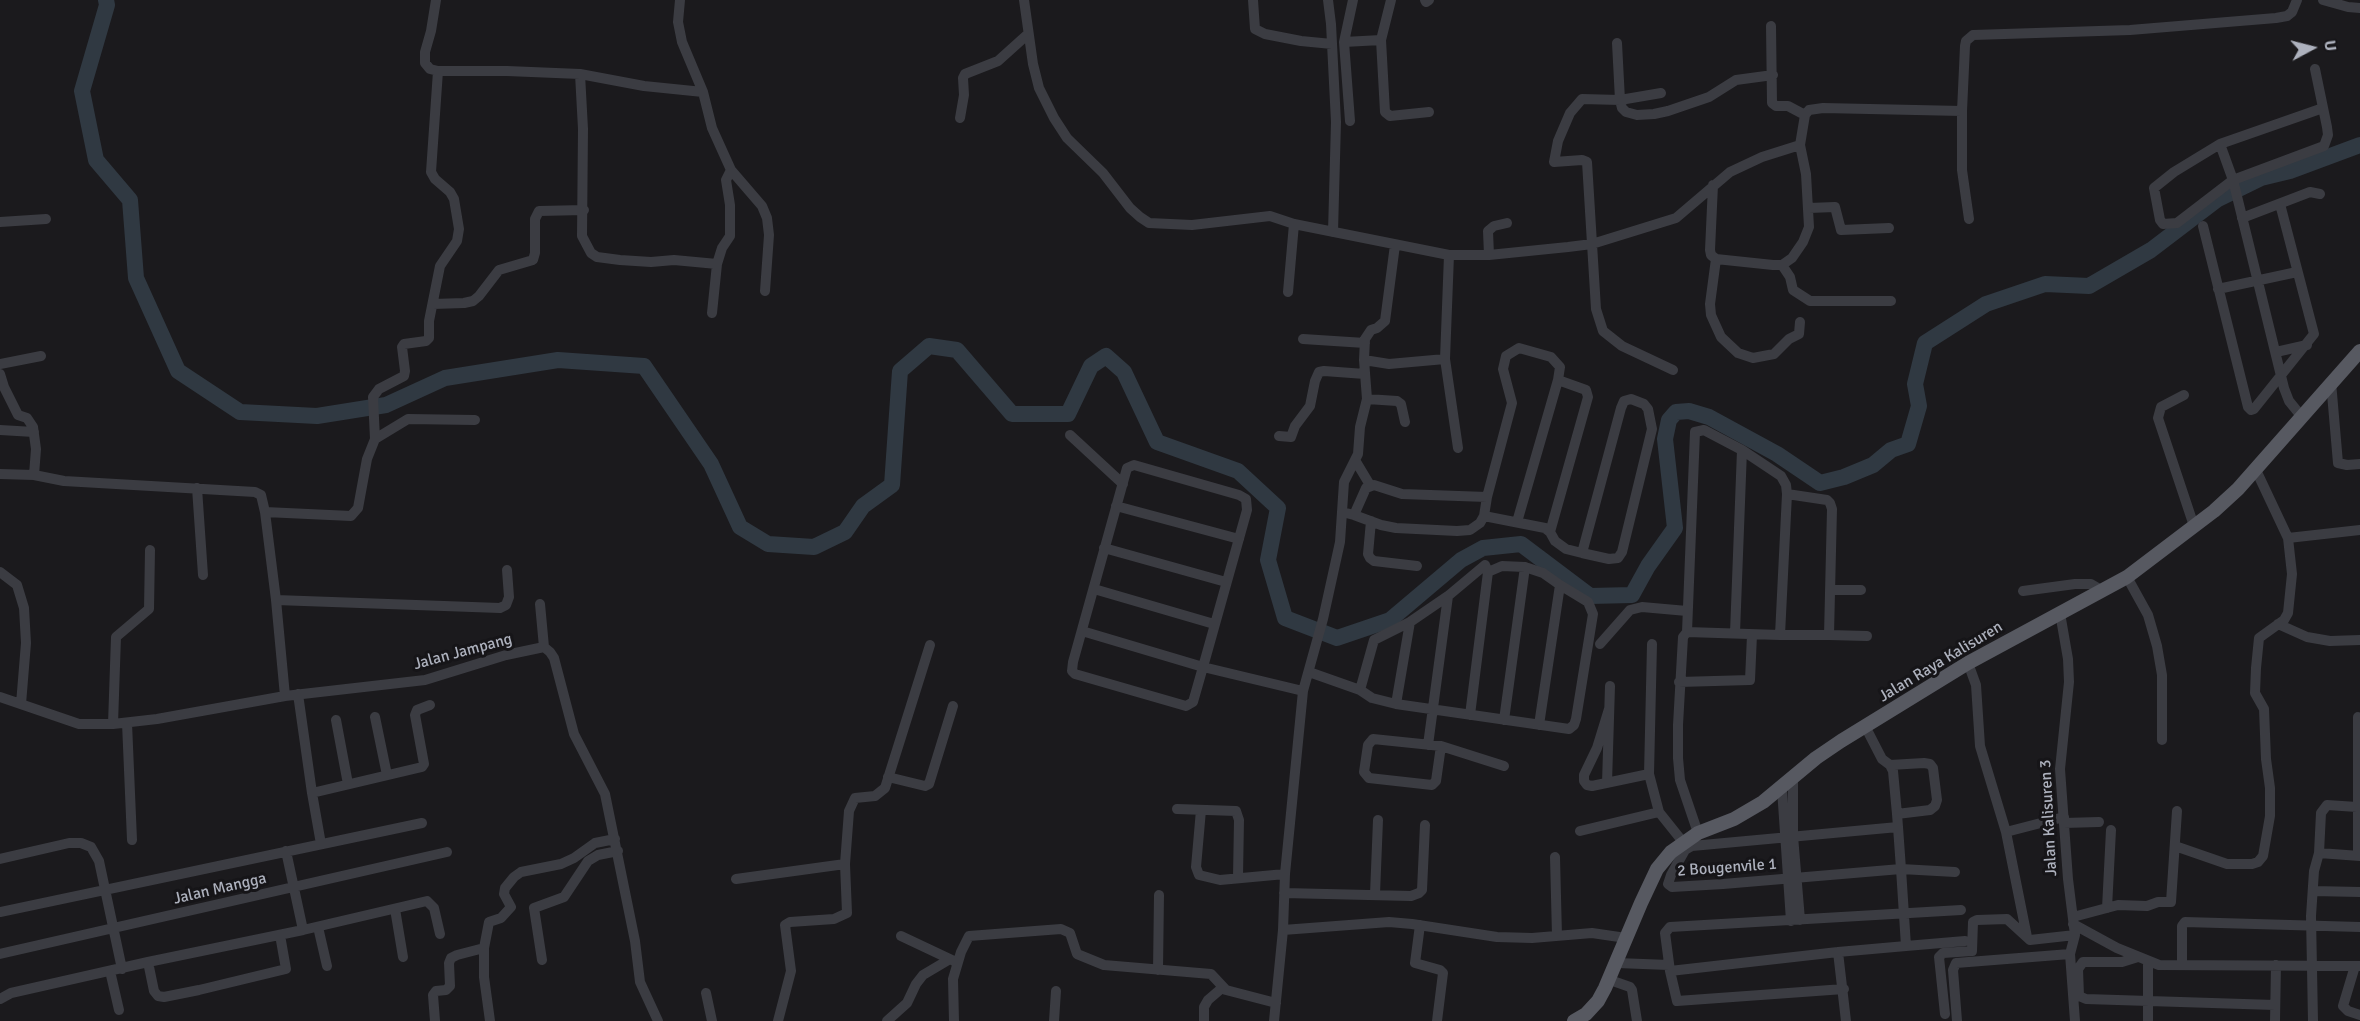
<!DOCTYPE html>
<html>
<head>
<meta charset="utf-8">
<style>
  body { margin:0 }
  #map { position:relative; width:2360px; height:1021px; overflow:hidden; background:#1b1a1d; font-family:Signika,sans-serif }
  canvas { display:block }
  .north { position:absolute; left:2282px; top:18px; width:60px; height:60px; -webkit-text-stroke:4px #161518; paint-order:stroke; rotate:83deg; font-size:16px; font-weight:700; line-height:24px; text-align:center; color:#adb1bd }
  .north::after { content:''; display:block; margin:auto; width:21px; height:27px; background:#adb1bd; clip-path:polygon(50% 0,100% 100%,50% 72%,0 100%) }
</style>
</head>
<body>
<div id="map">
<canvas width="2360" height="1021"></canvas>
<div class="north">U</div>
</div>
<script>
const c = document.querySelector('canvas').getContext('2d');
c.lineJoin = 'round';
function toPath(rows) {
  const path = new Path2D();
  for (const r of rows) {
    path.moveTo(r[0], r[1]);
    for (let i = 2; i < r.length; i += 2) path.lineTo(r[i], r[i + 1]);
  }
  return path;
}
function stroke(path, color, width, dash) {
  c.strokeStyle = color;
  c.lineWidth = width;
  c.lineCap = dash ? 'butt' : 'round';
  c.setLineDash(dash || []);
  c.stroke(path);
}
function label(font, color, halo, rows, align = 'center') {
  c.font = font + ' Signika,sans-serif';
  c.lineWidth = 6;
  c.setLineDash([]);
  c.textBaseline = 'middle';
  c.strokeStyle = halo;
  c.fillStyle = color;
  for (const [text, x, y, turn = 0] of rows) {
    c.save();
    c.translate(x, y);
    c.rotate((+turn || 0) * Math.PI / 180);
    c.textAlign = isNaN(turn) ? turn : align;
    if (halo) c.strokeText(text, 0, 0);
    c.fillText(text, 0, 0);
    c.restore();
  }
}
stroke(toPath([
  [106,0,107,5,82,91,96,160,130,200,136,278,178,371,240,412,317,416,386,405,445,378,558,360,644,366,711,464,740,527,768,544,814,547,845,532,863,506,892,485,900,371,929,346,957,350,1012,414,1068,414,1091,366,1106,356,1124,372,1157,442,1238,471,1278,508,1268,560,1285,618,1337,638,1390,620,1461,560,1483,548,1521,544,1590,596,1632,595,1648,566,1675,528,1665,439,1669,420,1676,412,1689,411,1709,417,1777,454,1820,483,1844,477,1873,465,1891,450,1908,444,1919,406,1915,384,1925,343,1986,304,2045,284,2089,286,2151,250,2218,199,2261,178,2290,171,2360,145]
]), '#303942', 16);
stroke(toPath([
  [436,0,431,31,425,52,425,63,430,69,438,71,507,71,580,74,583,129,582,236,591,253,597,257,620,260,651,262,674,260,717,264],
  [680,0,678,22,682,42,703,92,712,128,731,170,762,206,767,218,769,235,765,291],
  [1024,0,1033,64,1039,88,1054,118,1067,138,1103,173,1130,208,1140,217,1149,223,1192,225,1270,216,1294,224,1449,255,1489,255,1568,247,1592,244,1676,218,1730,172,1762,157,1800,145],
  [1253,0,1255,29,1265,34,1301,41,1332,44],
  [1328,0,1331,24,1336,122,1333,232],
  [1391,0,1381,40,1385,112,1390,116,1429,112],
  [1425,0,1426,2,1429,0],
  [2323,0,2348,7,2360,8],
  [1344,42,1381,40],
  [1617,43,1620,100,1661,93],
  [2315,69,2327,127,2328,135,2324,146,2233,180,2177,223,2163,224,2160,220,2154,188,2174,172,2220,144,2323,108],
  [580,74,644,86,703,92],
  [1962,111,1962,170,1969,219],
  [1805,115,1809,110,1823,108,1962,111,1965,46,1966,41,1973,35,2130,30,2276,18,2287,16,2292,12,2297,0],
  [960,118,964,95,963,78,965,74,998,61,1028,34],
  [1350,121,1344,42,1353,0],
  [2220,144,2233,180,2284,388,2289,401,2302,417],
  [1713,185,1710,250,1711,255,1716,259,1773,265,1782,265,1792,258,1803,242,1809,227,1806,174,1800,145,1805,115,1788,106,1776,106,1772,103,1771,26],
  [1809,208,1835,207,1841,230,1889,228],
  [2242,218,2310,192,2320,194],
  [0,222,46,219],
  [2203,226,2248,407,2251,410,2254,409,2314,334,2280,204],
  [1449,255,1445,359,1458,448],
  [1489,255,1488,231,1494,226,1507,223],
  [1716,259,1710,304,1711,315,1721,337,1738,353,1753,358,1774,354,1789,339,1799,334,1800,322],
  [1782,265,1790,277,1793,290,1810,301,1891,301],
  [2218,289,2297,272],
  [1288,292,1294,224],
  [433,304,464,303,473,301,479,296,499,270,533,260,535,253,535,219,539,211,584,210],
  [712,313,717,264,722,248,730,236,730,205,726,180,731,170],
  [1303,339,1365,343],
  [2276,352,2307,345],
  [1364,360,1389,364,1445,359],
  [0,364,41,356],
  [1673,370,1622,346,1603,331,1596,309,1587,162,1582,160,1554,162,1558,141,1570,113,1582,99,1620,100,1622,108,1626,112,1637,115,1654,114,1668,111,1709,97,1736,80,1773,75],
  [0,374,4,387,18,415,27,418,33,427,36,449,34,475,64,481,255,492,261,495,265,512,276,600,285,696],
  [2331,382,2338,463,2347,465,2360,464],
  [2184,395,2161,407,2158,418,2194,526],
  [1367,399,1397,401,1401,404,1405,422],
  [0,430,34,432],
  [1070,435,1123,484],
  [1279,436,1291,437,1295,426,1310,406,1315,381,1319,372,1324,371,1365,374],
  [375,439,373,397,379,389,404,376,405,371,402,347,404,344,426,341,429,338,429,321,440,266,457,241,459,229,454,199,450,192,435,179,431,172,438,71],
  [1355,460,1370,485],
  [0,474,34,475],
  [197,488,203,575],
  [1487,497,1512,403,1503,369,1506,356,1519,348,1551,357,1560,367,1558,380,1517,522],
  [1116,506,1239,539],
  [265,512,351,516,358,508,367,459,375,439,408,419,475,420],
  [1342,512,1354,515,1366,488,1374,485,1402,494,1487,497,1484,516,1545,528,1550,532,1555,541,1566,549,1582,553,1609,559,1618,558,1622,552,1652,429,1648,409,1644,404,1631,399,1624,401,1621,408,1582,553],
  [1354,515,1381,525,1396,528,1457,531,1470,530,1480,523,1484,516],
  [1371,521,1368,554,1370,558,1374,561,1417,566],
  [1550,532,1588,397,1586,390,1558,380],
  [2288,538,2360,530],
  [1104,548,1226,582],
  [0,572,17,585,24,608,26,643,21,704],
  [1488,572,1502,566,1525,567,1543,573,1560,585,1539,725],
  [2127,577,2148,615,2157,646,2162,675,2162,740],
  [1094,589,1214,624],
  [1830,590,1861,590],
  [2023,591,2075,584,2091,584,2103,591],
  [276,600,500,608,506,605,509,597,507,570],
  [540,604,544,647],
  [2060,613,2068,659,2069,682,2060,769,2068,879,2075,935,2070,954,2075,1021],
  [2278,624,2307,637,2330,641,2360,640],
  [1082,631,1203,667,1193,702,1186,706,1075,674,1072,671,1073,662,1127,468,1134,465,1239,495,1246,499,1247,510,1203,667,1303,691],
  [1687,632,1695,432,1704,430,1742,450],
  [1735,633,1742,450,1781,476,1786,485,1787,494],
  [1780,635,1829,635],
  [1600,644,1630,610,1642,607,1687,611],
  [1652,644,1649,774,1659,812,1683,842],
  [1968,663,1976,685,1980,746,2006,832,2027,937],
  [1309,672,1360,690,1372,698,1396,704,1569,729,1574,725,1576,719,1593,614,1588,602,1560,585],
  [1679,682,1750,680,1752,635],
  [1360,690,1374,640,1410,622,1448,596,1485,565,1488,572,1470,715],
  [298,694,312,793],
  [0,697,79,724,113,724,157,719,285,696,425,680,506,655,544,647,550,652,554,658,574,734,605,794,635,941,640,982,658,1021],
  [1396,704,1410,622],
  [1609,709,1597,748,1584,775,1584,781,1587,785,1592,786,1649,774],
  [375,717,387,775],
  [336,720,348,784],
  [1504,720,1525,567],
  [127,723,132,840],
  [113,724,116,637,149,609,150,550],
  [1865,726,1882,759,1890,765,1893,771,1897,814,1898,827,1901,869,1723,884,1672,887,1668,884,1671,875,1685,850,1692,846,1898,827],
  [1428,745,1448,596],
  [1441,746,1436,781,1432,785,1369,778,1364,772,1368,745,1373,739,1441,746,1504,766],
  [1890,765,1924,763,1930,764,1933,768,1937,800,1935,806,1930,810,1897,814],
  [888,777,925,786,929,784,953,706],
  [1793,780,1793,836,1800,920],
  [1607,783,1610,686],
  [1782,789,1791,921],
  [1177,809,1236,811,1239,820,1238,877],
  [1201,810,1196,867,1199,875,1220,880,1285,874],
  [2064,823,2099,822],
  [1580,831,1659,812],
  [2006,832,2064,817],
  [1698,833,1680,780,1678,758,1678,725,1683,637,1687,632,1780,635,1787,494,1827,500,1830,503,1832,509,1829,635,1867,636],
  [321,844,312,793,422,767,424,764,415,715,417,710,430,705],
  [2175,846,2227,864,2252,864,2258,862,2263,856,2270,816,2270,788,2266,759,2264,709,2255,693,2256,668,2259,638,2284,620,2288,613,2292,574,2288,538,2255,468],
  [286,851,303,930,427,901,434,908,440,934],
  [2319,853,2360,856],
  [2358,856,2358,717],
  [1555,857,1557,936],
  [0,859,69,843,81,843,91,847,99,861,122,969],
  [736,879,845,864],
  [2313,891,2360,892],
  [1284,893,1411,896,1419,893,1422,890,1425,825],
  [1375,894,1378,820],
  [2107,908,2111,830],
  [395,909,403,957],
  [0,912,422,823],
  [2073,917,2118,905,2147,906,2158,902,2171,902,2177,811],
  [2073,924,2117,948,2159,965,2360,966],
  [1420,925,1415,963,1440,970,1443,973,1437,1021],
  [318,927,327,966],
  [1283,930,1389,922,1412,924,1497,937,1532,938,1592,933,1626,938],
  [901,936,954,961],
  [1906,946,1965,941],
  [0,954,447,852],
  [2138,957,2122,962,2083,962,2078,969,2079,996,2086,999,2275,1005],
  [542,960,534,908,564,897,588,861,598,855,618,851],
  [148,962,154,991,158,996,164,997,199,990,286,969,280,935],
  [1617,963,1669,965],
  [2182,965,2182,926,2185,922,2360,927],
  [2355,966,2343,1006,2348,1011,2360,1015],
  [1158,970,1159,895],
  [110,971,119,1010],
  [1670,971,1838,952],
  [1610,980,1630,987,1632,990,1637,1021],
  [1844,989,1677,1001,1670,971,1665,933,1670,927,1961,910],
  [706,993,712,1021],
  [0,999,11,993,148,962,303,930],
  [1945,1014,1939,957,1943,953,1972,951,1973,922,1977,920,2007,919,2030,940,2075,935],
  [435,1021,433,995,436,991,446,990,450,986,449,963,451,958,457,955,484,948],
  [490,1021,484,977,484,948,489,922,501,918,511,907,504,894,505,888,514,877,521,872,561,864,574,858,595,843,615,839],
  [778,1021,791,971,785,925,790,922,834,919,847,913,845,864,849,811,855,798,875,796,885,788,930,645],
  [887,1021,907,1003,916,984,923,975,950,959],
  [954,1021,953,979,961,952,969,936,1061,929,1070,933,1077,954,1104,965,1211,974,1226,990,1276,1003],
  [1054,1021,1056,991],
  [1204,1021,1204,1007,1208,1000,1222,988],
  [1274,1021,1283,930,1285,874,1303,691,1323,619,1340,542,1344,482,1358,454,1360,427,1367,399,1364,360,1365,339,1371,330,1377,328,1385,321,1395,245],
  [1846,1021,1838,952,1906,946,1901,869,1955,872],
  [1957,1021,1953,970,1956,963,2070,954],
  [2148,1021,2148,962],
  [2275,1021,2276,965],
  [2313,1021,2311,916,2314,871,2319,853,2321,813,2327,805,2357,807]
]), '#3b3c42', 10);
stroke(toPath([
  [1574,1021,1586,1014,1598,1001,1605,988,1641,903,1657,869,1671,852,1698,833,1734,819,1763,802,1816,758,1841,741,1968,663,2127,577,2214,511,2238,489,2360,351]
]), '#575961', 14);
label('16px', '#adb1bd', '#161518', [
  ["Jalan Jampang",463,652,-15],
  ["Jalan Raya Kalisuren",1941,662,-31],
  ["Jalan Kalisuren 3",2049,818,-93],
  ["2 Bougenvile 1",1727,868,-4],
  ["Jalan Mangga",220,889,-13]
]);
</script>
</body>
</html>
